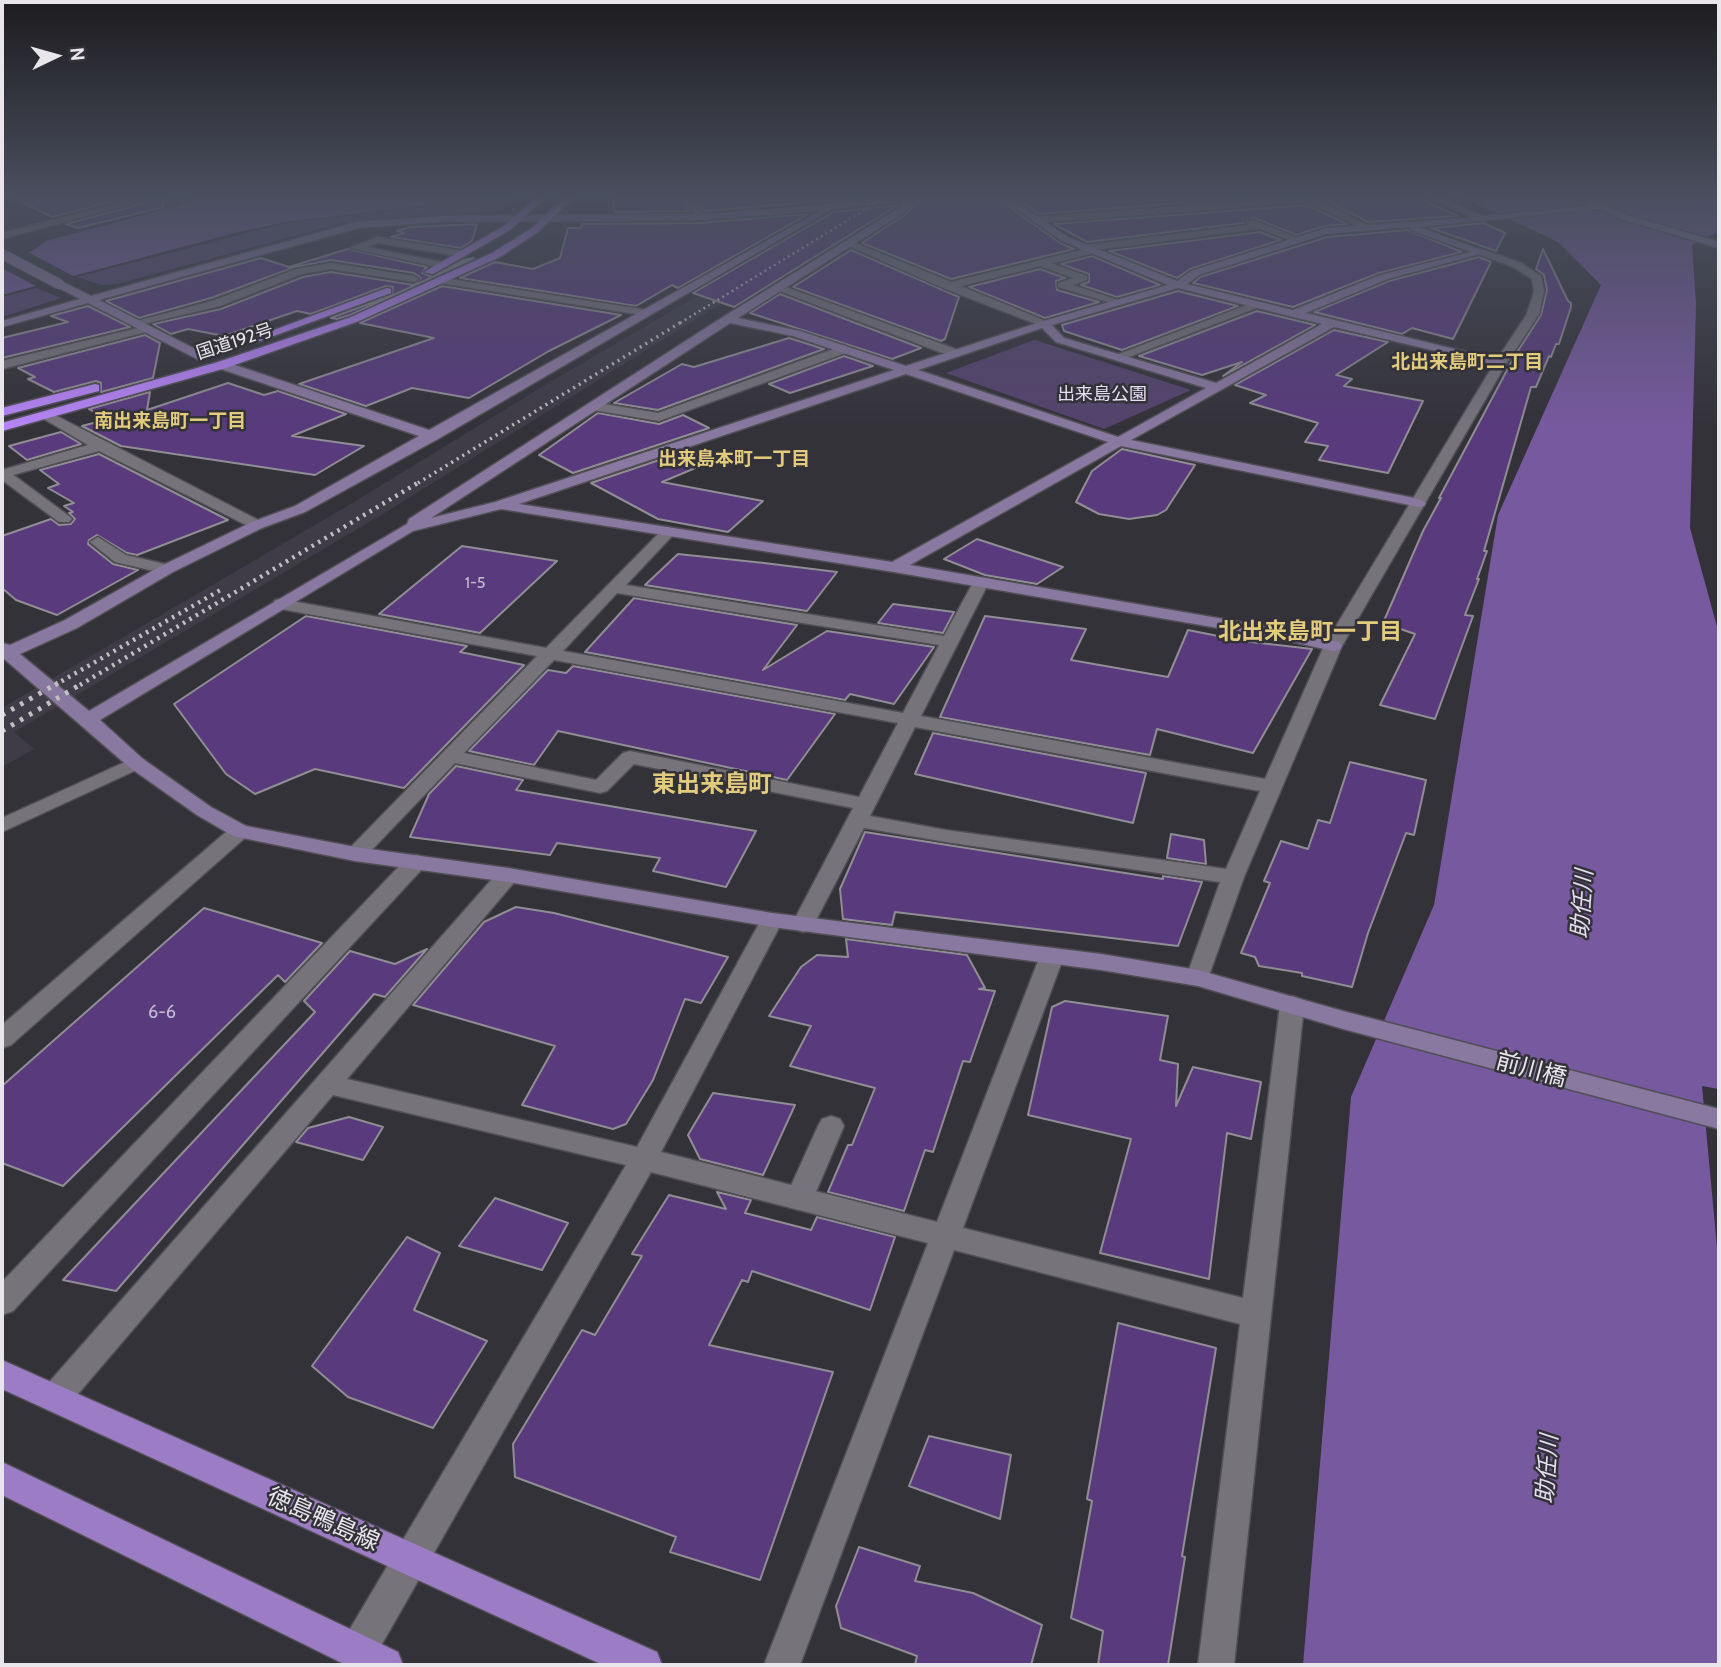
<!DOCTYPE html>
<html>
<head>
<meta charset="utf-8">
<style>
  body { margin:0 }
  #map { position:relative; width:1721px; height:1667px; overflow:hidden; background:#343239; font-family:Cabin,sans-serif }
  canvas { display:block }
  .frame { position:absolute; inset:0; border:4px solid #e8e6eb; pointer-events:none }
  .north { position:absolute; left:21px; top:21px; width:70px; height:70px; -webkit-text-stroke:5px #343239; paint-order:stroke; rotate:85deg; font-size:19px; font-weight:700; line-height:28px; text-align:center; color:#e8e6eb }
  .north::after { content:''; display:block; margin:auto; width:24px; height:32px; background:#e8e6eb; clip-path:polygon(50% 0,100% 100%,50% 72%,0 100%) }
</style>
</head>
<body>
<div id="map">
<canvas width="1721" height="1667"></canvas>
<div class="frame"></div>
<div class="north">N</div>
</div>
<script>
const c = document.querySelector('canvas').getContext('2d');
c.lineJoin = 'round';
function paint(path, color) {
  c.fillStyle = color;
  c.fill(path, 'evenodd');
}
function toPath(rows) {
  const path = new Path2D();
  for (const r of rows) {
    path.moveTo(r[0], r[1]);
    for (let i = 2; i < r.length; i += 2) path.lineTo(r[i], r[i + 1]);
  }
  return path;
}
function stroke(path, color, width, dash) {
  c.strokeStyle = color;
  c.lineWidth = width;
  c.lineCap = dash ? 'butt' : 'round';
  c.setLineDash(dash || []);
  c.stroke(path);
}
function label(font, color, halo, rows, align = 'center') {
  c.font = font + ' Cabin,"Noto Sans JP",sans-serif';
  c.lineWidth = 5;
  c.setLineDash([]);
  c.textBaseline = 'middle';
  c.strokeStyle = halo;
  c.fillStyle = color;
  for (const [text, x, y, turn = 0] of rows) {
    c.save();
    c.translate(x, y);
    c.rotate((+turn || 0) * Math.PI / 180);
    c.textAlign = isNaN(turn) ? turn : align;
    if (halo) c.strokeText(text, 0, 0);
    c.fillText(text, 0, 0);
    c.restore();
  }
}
paint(toPath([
  [757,261,783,265,383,514,14,732,34,749,2,767,2,708,349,505,545,385]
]), '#3f3b47');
paint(toPath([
  [518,195,498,210,488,212,419,215,342,223,117,284,102,285,77,277,286,223],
  [36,288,61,298,2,317,2,297],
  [1034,340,1035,340,1191,390,1104,429,946,373]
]), '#54436d');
paint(toPath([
  [203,195,511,195,286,222,238,232,2,295,2,258,32,251,46,241,177,206],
  [1458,195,1719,195,1719,231,1692,245,1696,304,1690,528,1719,634,1719,1089,1702,1086,1719,1269,1719,1665,1303,1665,1351,1097,1434,905,1498,515,1601,285,1558,242]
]), '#77599f');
paint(toPath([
  [22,249,79,279,41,289,2,268,2,254]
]), '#343239');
const building = toPath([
  [8,195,138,195,52,217,8,195],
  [612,195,679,195,689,211,615,212,612,195],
  [694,195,845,195,836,200,704,211,694,195],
  [951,195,993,195,1060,243,1074,249,951,279,862,243,906,214,915,203,951,195],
  [1011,195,1289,195,1039,214,1011,195],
  [1315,195,1412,195,1458,216,1368,222,1315,195],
  [163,198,164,207,78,228,66,224,163,198],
  [898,205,734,307,693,293,833,212,898,205],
  [1307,205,1347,224,1325,226,1296,235,1252,217,1244,223,1087,242,1054,224,1307,205],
  [808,214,678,288,672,285,636,306,460,278,495,262,533,269,560,258,568,228,581,228,582,224,700,223,808,214],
  [1484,223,1505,233,1496,251,1431,228,1484,223],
  [477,224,472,241,461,248,391,237,404,233,397,231,410,227,477,224],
  [1408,230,1462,252,1379,273,1293,307,1193,283,1200,277,1327,237,1408,230],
  [1260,232,1281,240,1190,269,1177,278,1109,251,1260,232],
  [348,249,427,267,422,273,432,277,464,260,474,258,350,315,337,319,331,318,392,295,393,287,386,286,311,314,297,311,224,336,188,329,171,334,153,324,221,309,303,277,331,272,414,285,421,278,414,273,331,260,295,267,211,298,139,318,106,301,261,258,289,267,348,249],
  [1543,249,1568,301,1571,303,1571,307,1559,344,1556,344,1551,357,1549,356,1536,387,1531,387,1484,551,1487,551,1477,579,1479,579,1465,615,1473,616,1435,719,1380,705,1415,634,1383,623,1423,531,1441,498,1439,498,1514,357,1541,315,1547,290,1544,275,1536,269,1543,249],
  [851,250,959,297,945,339,941,341,793,287,851,250],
  [1092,256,1160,285,1117,297,1081,285,1089,282,1089,274,1061,264,1092,256],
  [1479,257,1491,262,1453,339,1412,328,1402,334,1314,312,1389,281,1479,257],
  [1040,269,1065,278,1056,281,1057,290,1099,302,1045,318,969,287,1040,269],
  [442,286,621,315,549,351,469,398,412,388,366,406,299,384,434,338,360,323,442,286],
  [1178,291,1238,306,1122,350,1064,331,1062,325,1178,291],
  [780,294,921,348,892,359,750,313,780,294],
  [88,306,130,327,2,358,2,338,68,322,51,316,88,306],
  [1257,311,1315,325,1223,376,1242,362,1202,375,1139,356,1257,311],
  [1334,330,1388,342,1336,375,1352,379,1344,386,1423,401,1388,473,1319,460,1328,446,1305,442,1318,423,1250,403,1266,395,1235,385,1334,330],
  [145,335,160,343,153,378,101,392,101,383,96,381,54,392,28,379,35,377,18,368,145,335],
  [789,338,824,349,658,410,614,403,682,364,694,367,789,338],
  [844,356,873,366,790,393,769,384,844,356],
  [228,383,264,395,278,391,346,414,292,436,364,446,315,475,121,446,82,426,108,419,89,409,150,392,147,410,228,383],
  [598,413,659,424,683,415,709,428,573,473,539,455,598,413],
  [61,432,81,444,27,460,9,446,61,432],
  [1122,449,1195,465,1166,510,1157,515,1129,519,1099,514,1076,502,1092,471,1122,449],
  [689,450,712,461,662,482,763,501,728,532,658,519,591,483,689,450],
  [99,454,228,520,137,555,127,553,97,535,89,540,88,544,113,564,138,570,57,615,16,600,2,588,2,536,51,519,59,525,71,524,75,519,69,513,73,512,64,506,74,503,48,488,59,484,40,470,99,454],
  [977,539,1063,567,1037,584,985,575,944,559,977,539],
  [462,546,557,561,480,633,379,614,462,546],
  [678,554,764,563,837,572,807,611,645,585,678,554],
  [634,598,797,625,763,670,827,631,934,647,894,704,850,694,845,700,585,652,634,598],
  [893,604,954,612,943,633,878,623,893,604],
  [306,616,467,646,460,652,524,665,404,788,315,769,255,794,226,774,174,704,306,616],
  [985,616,1086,629,1071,660,1168,677,1188,630,1243,641,1312,649,1253,753,1157,729,1150,755,940,717,985,616],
  [573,666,835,714,787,780,558,731,534,765,469,751,548,670,566,673,573,666],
  [933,733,1146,773,1133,823,915,774,933,733],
  [1350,762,1426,780,1414,835,1406,833,1368,933,1352,987,1302,976,1302,973,1259,966,1255,957,1241,953,1270,883,1264,881,1281,841,1308,849,1318,820,1330,823,1350,762],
  [456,766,523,780,516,790,756,831,726,887,653,871,660,858,557,843,550,855,410,837,429,794,456,766],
  [865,832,1163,879,1163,876,1202,882,1178,946,895,912,892,925,843,919,840,889,865,832],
  [1171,834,1204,840,1206,864,1167,858,1171,834],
  [516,907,554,913,728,957,701,1003,685,999,653,1080,626,1124,613,1129,522,1105,555,1046,413,1005,484,922,516,907],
  [204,908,322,943,285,982,278,975,63,1186,2,1163,2,1086,204,908],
  [846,939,967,955,985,988,979,989,995,991,970,1062,963,1061,933,1152,925,1150,904,1211,828,1192,848,1145,852,1145,875,1088,790,1066,811,1026,769,1016,801,967,817,955,848,957,846,939],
  [427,949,385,997,374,994,116,1291,63,1280,315,1012,304,1001,350,951,395,964,427,949],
  [1065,1001,1168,1016,1160,1060,1178,1064,1176,1106,1193,1067,1261,1082,1251,1139,1227,1133,1209,1279,1100,1253,1131,1139,1028,1115,1052,1007,1065,1001],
  [713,1093,795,1105,763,1175,700,1159,688,1135,713,1093],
  [349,1117,383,1127,363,1160,296,1142,308,1128,349,1117],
  [717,1192,751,1200,745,1213,811,1230,817,1217,895,1237,870,1310,752,1271,748,1282,742,1280,709,1345,833,1372,760,1580,670,1552,676,1537,515,1477,513,1444,582,1330,595,1335,642,1256,632,1254,669,1195,726,1209,717,1192],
  [495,1198,568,1223,542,1270,459,1246,495,1198],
  [407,1237,440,1253,414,1310,487,1341,433,1428,348,1397,312,1366,407,1237],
  [1118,1323,1216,1348,1182,1556,1185,1557,1168,1665,1098,1665,1103,1631,1071,1618,1092,1501,1087,1499,1118,1323],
  [929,1436,1011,1455,1000,1519,909,1486,929,1436],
  [859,1547,920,1566,915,1581,973,1593,1042,1625,1031,1665,915,1665,917,1656,841,1628,836,1606,859,1547]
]);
paint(building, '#583a7d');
stroke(building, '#908d95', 2);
const lane = toPath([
  [682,195,691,195,705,217,703,219,697,219,682,195],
  [377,237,464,251,469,254,464,257,378,243,367,247,447,263,447,267,443,268,350,248,377,237],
  [1037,261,1045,261,1087,276,1087,280,1073,285,1124,302,1118,305,1058,287,1058,283,1073,278,1037,265,1037,261],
  [331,263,414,276,419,279,414,282,331,269,302,274,220,306,135,326,129,323,212,301,296,269,331,263],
  [2,470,8,471,69,516,72,519,69,522,59,522,2,480,2,470],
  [98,537,126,555,173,566,175,569,167,574,115,562,90,542,98,537],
  [240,825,247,826,250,831,247,836,11,1045,2,1048,2,1025,233,826,240,825],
  [416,855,424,857,427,862,424,867,13,1311,2,1315,2,1282,408,857,416,855],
  [831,1116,840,1119,844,1126,813,1199,809,1207,799,1210,789,1207,785,1199,818,1126,822,1119,831,1116]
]);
const street = toPath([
  [149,195,164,195,2,239,2,233,149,195],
  [850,195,861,195,839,208,831,206,850,195],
  [1297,195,1313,197,1371,227,1363,229,1308,202,1036,223,1031,220,1036,217,1298,197,1297,195],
  [1424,195,1436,195,1489,219,1481,221,1424,195],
  [1251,219,1300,239,1292,241,1260,229,1094,250,1094,253,961,286,1048,322,1048,326,1044,327,943,288,842,243,851,241,951,282,1081,250,1079,248,1084,245,1249,225,1246,222,1251,219],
  [1482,249,1521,263,1541,276,1544,291,1539,314,1506,364,1342,646,1244,877,1206,984,1198,986,1190,984,1186,978,1220,882,946,842,864,828,814,924,811,929,803,932,795,929,792,924,853,808,634,764,607,791,600,793,455,763,363,859,347,859,344,854,537,656,281,609,275,608,273,604,275,600,281,599,546,648,663,529,668,527,676,532,673,535,626,585,944,636,975,579,987,579,989,582,921,716,1265,779,1324,646,1494,364,1527,314,1534,291,1532,279,1513,267,1478,254,1477,252,1482,249],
  [617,593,939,645,903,713,563,651,617,593],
  [554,660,898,723,859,797,630,751,623,753,596,780,464,753,554,660],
  [915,727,1260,791,1226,869,946,830,870,816,915,727],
  [444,278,647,310,653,313,647,316,440,283,439,281,444,278],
  [778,284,961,351,963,354,953,357,774,289,773,287,778,284],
  [1255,302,1261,305,1259,307,1121,360,1111,357,1255,302],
  [146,326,152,329,150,331,2,369,2,361,146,326],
  [844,345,850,349,848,352,659,421,593,410,587,406,593,402,658,413,844,345],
  [49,412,262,522,265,525,262,528,252,528,99,451,2,478,2,470,88,445,44,419,42,416,49,412],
  [136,757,143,759,146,763,143,767,2,832,2,818,136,757],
  [508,868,516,870,519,875,516,880,347,1079,637,1147,761,920,764,915,772,913,780,915,783,920,661,1152,937,1222,1040,956,1044,950,1052,948,1060,950,1064,956,963,1228,1243,1298,1280,1005,1283,999,1292,996,1301,999,1304,1005,1234,1665,1198,1665,1240,1324,954,1250,800,1665,764,1665,928,1243,651,1172,370,1665,344,1665,339,1652,344,1639,626,1165,333,1095,66,1408,55,1413,44,1408,39,1398,44,1388,500,870,508,868]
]);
const secondary = toPath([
  [911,195,948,195,914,201,905,212,738,318,800,331,906,366,1040,322,1168,285,1062,241,996,195,1006,195,1068,237,1177,281,1191,271,1326,228,1479,217,1591,205,1583,200,1588,197,1627,215,1719,242,1719,248,1621,219,1600,209,1419,227,1487,252,1388,279,1306,313,1504,361,1504,367,1334,327,1131,440,1419,499,1426,503,1424,506,1419,507,1121,446,910,565,1270,627,1339,642,1342,646,1339,650,1333,651,1270,637,894,572,501,509,413,531,100,720,143,759,211,807,246,826,355,847,508,868,772,913,1101,954,1198,970,1343,1011,1719,1109,1719,1129,1343,1029,1198,986,1101,970,772,927,508,882,355,861,233,836,197,815,129,767,2,657,2,643,10,645,65,620,161,566,252,522,295,506,419,436,218,368,218,362,226,362,429,430,820,211,700,220,440,222,358,228,99,300,205,354,207,357,201,361,88,303,2,327,2,321,80,299,55,286,55,282,63,282,91,296,357,222,440,216,700,214,769,210,911,195],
  [903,202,899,208,723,317,409,519,407,524,89,711,20,654,77,628,173,572,262,528,305,512,438,439,832,209,903,202],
  [1410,227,1411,230,1471,252,1380,275,1293,310,1187,284,1199,275,1326,234,1410,227],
  [1178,288,1293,317,1322,324,1216,383,1064,338,1052,325,1178,288],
  [730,323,793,336,894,370,495,502,431,518,730,323],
  [1042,328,1056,342,1206,388,1118,437,918,370,1042,328],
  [906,374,1108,442,892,562,519,504,906,374]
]);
const primary = toPath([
  [2,1360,657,1652,662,1665,603,1665,2,1389,2,1360],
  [2,1462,398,1652,403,1665,346,1665,2,1495,2,1462]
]);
const highway = toPath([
  [539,195,548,195,510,230,433,274,424,272,504,226,539,195],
  [567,195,576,195,538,232,500,257,359,321,226,368,2,431,2,423,218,362,351,317,492,253,532,228,567,195],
  [387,288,391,289,391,293,257,342,247,340,387,288],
  [95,384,99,385,99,391,2,416,2,408,95,384]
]);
stroke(lane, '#514f55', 3);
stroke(street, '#514f55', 3);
stroke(secondary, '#514f55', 3);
stroke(primary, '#514f55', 3);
stroke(highway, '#514f55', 3);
paint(lane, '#76737b');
paint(street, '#76737b');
paint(secondary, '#8978a0');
paint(primary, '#9c7dc5');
paint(highway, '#b684f7');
stroke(toPath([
  [680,323,889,195]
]), '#c1bfc4', 2.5, [2, 3.5]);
stroke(toPath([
  [418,483,683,321]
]), '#c1bfc4', 3.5, [2, 4.5]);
stroke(toPath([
  [55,685,224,588],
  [80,685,421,481]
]), '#c1bfc4', 4.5, [2.5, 5]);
stroke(toPath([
  [2,715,58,683],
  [2,731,83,683]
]), '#c1bfc4', 5, [3.5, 7]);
const secondaryBridge = toPath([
  [2,254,59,284]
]);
stroke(secondaryBridge, '#514f55', 12, []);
stroke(secondaryBridge, '#8978a0', 10);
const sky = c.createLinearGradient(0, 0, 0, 428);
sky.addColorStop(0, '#1d1c1f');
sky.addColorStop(0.46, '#4a4f5f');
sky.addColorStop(1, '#4a4f5f00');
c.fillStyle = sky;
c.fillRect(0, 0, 1721, 428);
label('16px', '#c4bbd0', null, [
  ["1-5",475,583]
]);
label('18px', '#e8e6eb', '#343239', [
  ["国道192号",235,342,-18]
]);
label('18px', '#e6dff3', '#343239', [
  ["出来島公園",1102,395]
]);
label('18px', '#c4bbd0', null, [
  ["6-6",162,1013]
]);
label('bold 19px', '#e3cb7e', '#343239', [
  ["北出来島町二丁目",1467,362],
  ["南出来島町一丁目",170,421],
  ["出来島本町一丁目",734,459]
]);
label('bold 23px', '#e3cb7e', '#343239', [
  ["北出来島町一丁目",1310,632]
]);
label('italic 23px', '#e5def2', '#343239', [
  ["助任川",1583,904,-86],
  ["助任川",1548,1469,-86]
]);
label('bold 24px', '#e3cb7e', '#343239', [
  ["東出来島町",712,785]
]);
label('24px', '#e8e6eb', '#343239', [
  ["前川橋",1531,1070,15],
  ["徳島鴨島線",323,1520,24]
]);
</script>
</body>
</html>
